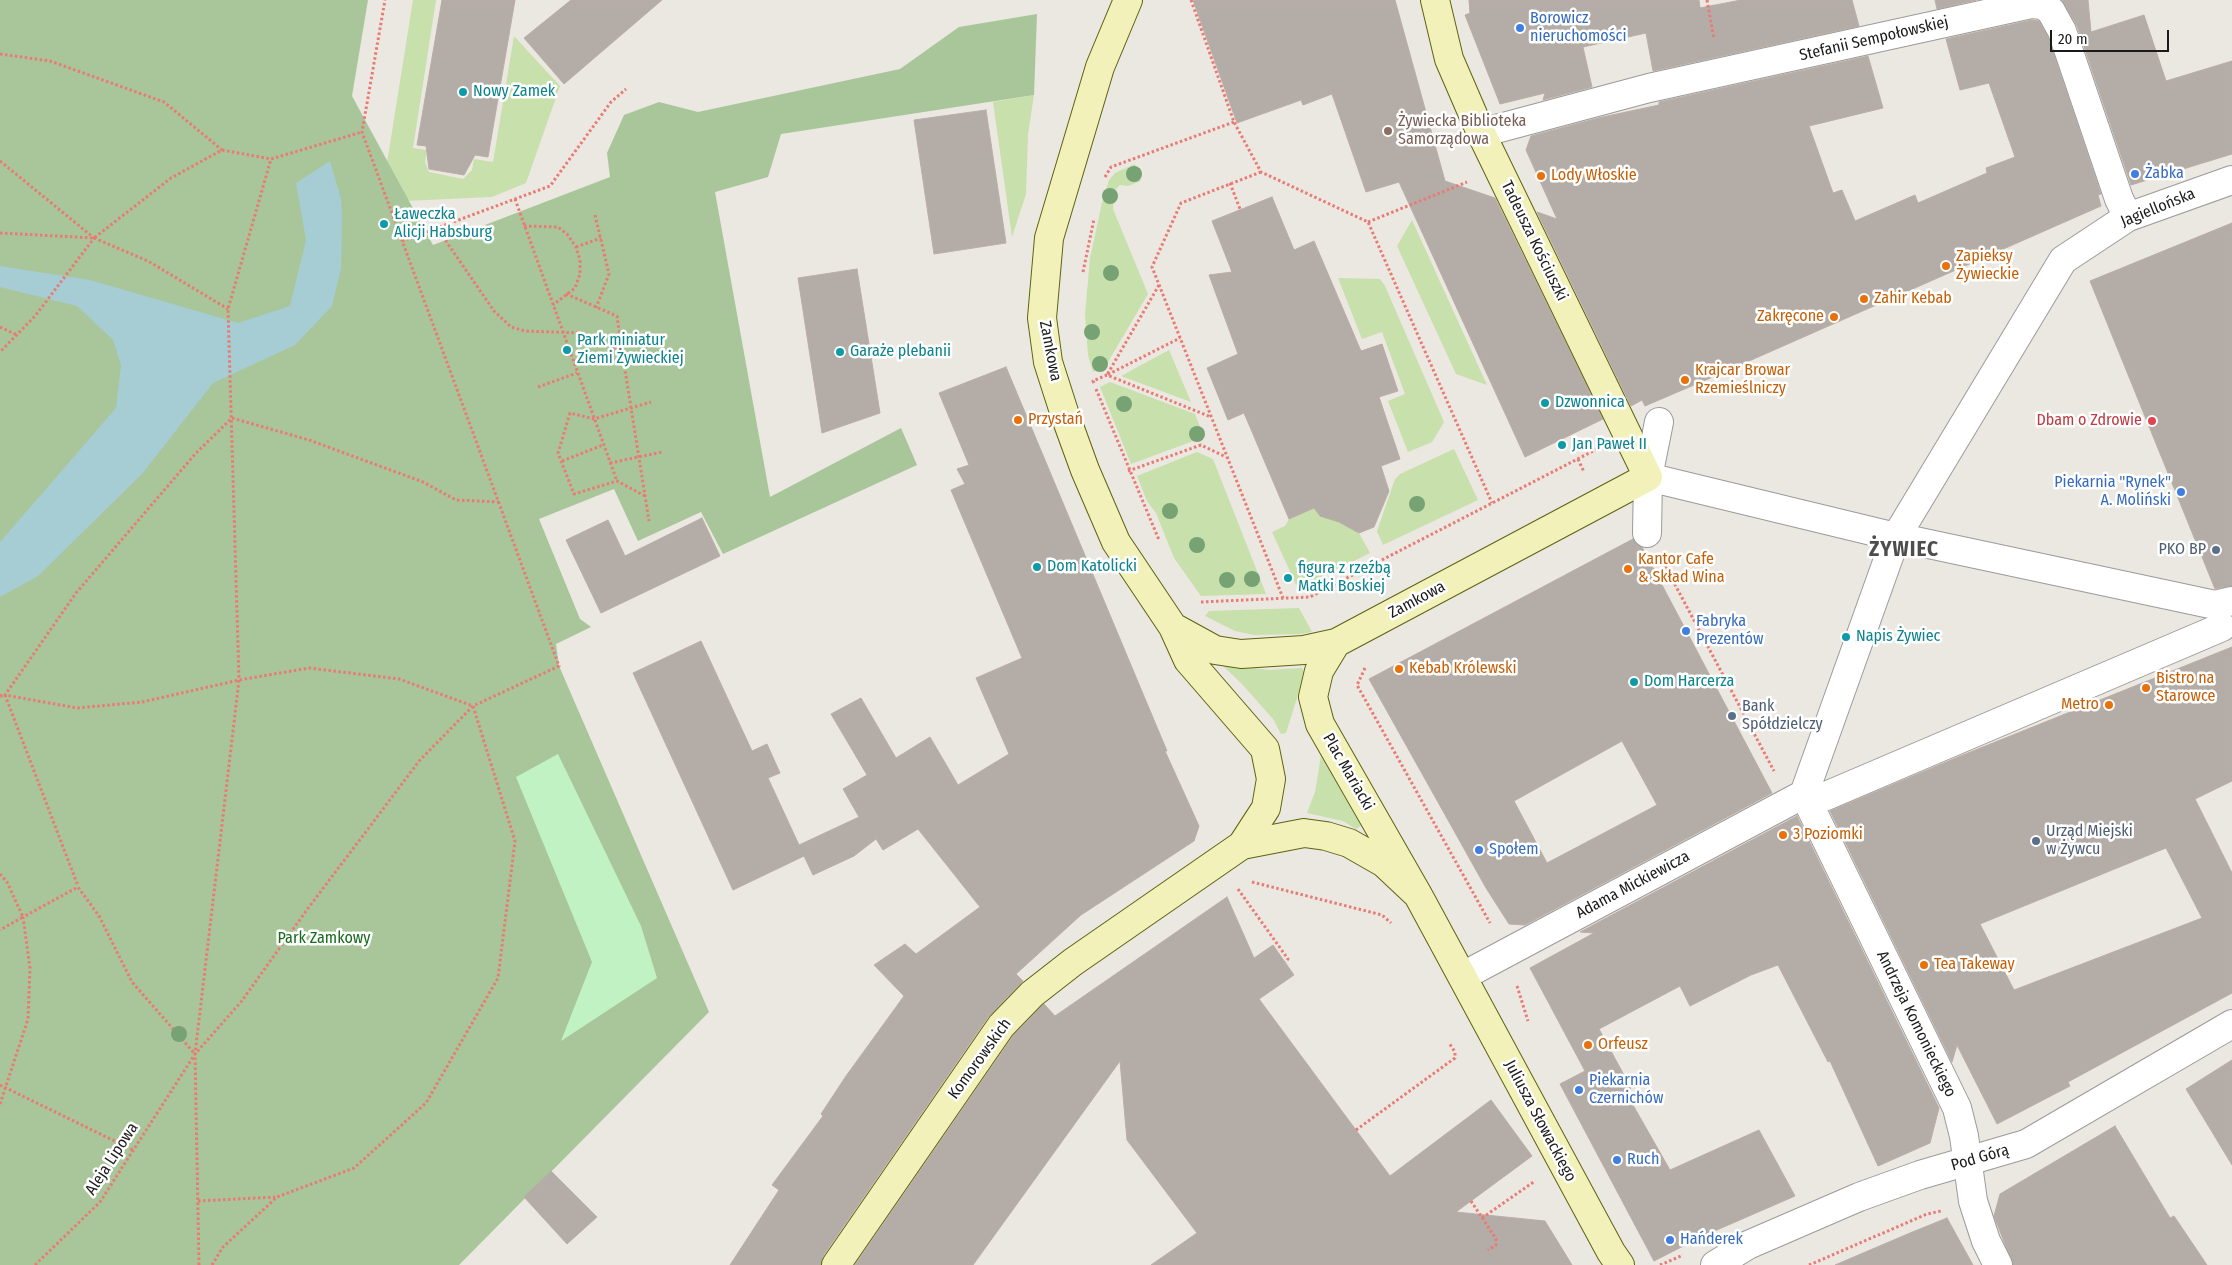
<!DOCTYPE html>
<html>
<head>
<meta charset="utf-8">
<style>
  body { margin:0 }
  #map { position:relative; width:2232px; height:1265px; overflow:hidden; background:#ebe7e1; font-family:"Fira Sans Condensed",sans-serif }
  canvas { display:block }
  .scale { position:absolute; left:2050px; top:30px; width:119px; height:22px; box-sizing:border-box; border:2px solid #1a1a1a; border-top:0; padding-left:6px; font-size:15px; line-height:18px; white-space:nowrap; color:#1a1a1a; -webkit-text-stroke:4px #fff; paint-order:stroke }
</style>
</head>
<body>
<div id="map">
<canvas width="2232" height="1265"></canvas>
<div class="scale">20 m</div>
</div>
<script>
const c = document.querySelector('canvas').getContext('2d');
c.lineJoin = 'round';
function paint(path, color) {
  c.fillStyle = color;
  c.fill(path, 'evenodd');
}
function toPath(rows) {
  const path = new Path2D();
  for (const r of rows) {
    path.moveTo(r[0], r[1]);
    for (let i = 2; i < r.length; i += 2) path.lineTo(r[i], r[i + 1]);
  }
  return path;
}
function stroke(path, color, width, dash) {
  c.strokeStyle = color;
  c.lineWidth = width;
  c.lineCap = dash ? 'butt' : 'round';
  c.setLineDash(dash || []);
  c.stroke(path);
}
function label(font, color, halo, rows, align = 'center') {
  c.font = font + ' "Fira Sans Condensed",sans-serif';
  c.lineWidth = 5;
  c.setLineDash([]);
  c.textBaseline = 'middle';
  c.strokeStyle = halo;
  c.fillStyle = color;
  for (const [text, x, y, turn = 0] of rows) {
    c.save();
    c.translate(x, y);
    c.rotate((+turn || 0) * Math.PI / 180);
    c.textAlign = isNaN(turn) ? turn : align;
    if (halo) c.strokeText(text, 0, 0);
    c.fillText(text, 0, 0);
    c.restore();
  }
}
paint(toPath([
  [413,0,436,0,413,148,427,150,425,162,429,172,463,179,472,170,474,159,493,162,514,36,560,86,526,183,492,197,404,201,387,163],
  [1034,95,1028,134,1026,194,1012,237,993,102],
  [1135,164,1141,181,1128,186,1120,185,1114,191,1113,209,1148,294,1105,367,1093,372,1088,355,1085,314,1090,258,1102,203,1109,180,1115,173],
  [1412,220,1487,385,1456,374,1397,246],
  [1338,278,1380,279,1385,286,1444,422,1432,442,1408,452,1388,401,1405,394,1382,332,1362,339],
  [1169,350,1191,402,1121,376],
  [1110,382,1195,414,1204,437,1131,464,1100,387],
  [1454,449,1478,500,1383,545,1377,531,1395,479,1400,474],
  [1197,452,1213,459,1266,594,1201,596,1174,558,1156,513,1147,501,1137,476],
  [1314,508,1319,515,1327,509,1359,533,1370,553,1298,589,1272,532,1285,526,1289,519],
  [1299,608,1312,632,1301,634,1254,635,1235,631,1205,616,1209,611],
  [1230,665,1269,670,1302,668,1304,672,1301,685,1286,733,1281,734,1273,719,1241,683,1223,666],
  [1321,756,1361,826,1356,829,1343,821,1307,813,1315,792]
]), '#c8e0ac');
paint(toPath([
  [0,0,368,0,352,96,433,245,610,177,607,153,624,115,659,102,698,112,900,69,959,27,1037,14,1034,95,781,134,768,177,715,192,770,497,901,428,917,465,723,554,701,512,638,541,614,489,539,519,580,619,591,627,556,644,559,666,709,1012,459,1265,0,1265]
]), '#a9c69a');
paint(toPath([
  [558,754,641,926,657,978,561,1041,592,962,516,777]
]), '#c1f2c3');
paint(toPath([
  [330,161,341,199,342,218,341,269,332,306,295,345,213,383,142,474,38,576,0,597,0,542,116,408,121,365,113,340,77,306,0,287,0,266,90,280,238,323,290,306,306,240,296,183]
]), '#a6ccd4');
const building = toPath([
  [442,0,515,0,488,157,475,155,464,175,429,169,426,146,417,145,442,0],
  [571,0,662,0,564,84,524,38,571,0],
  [1193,0,1395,0,1445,181,1495,198,1603,419,1525,457,1399,182,1366,192,1332,94,1303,105,1301,100,1237,123,1193,0],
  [1469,0,1699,0,1700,8,1741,0,1852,0,1859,26,1653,71,1646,33,1583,47,1592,87,1543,100,1545,93,1500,104,1465,15,1470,13,1469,0],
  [1935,0,1976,0,1937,9,1935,0],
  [2062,0,2088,0,2091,32,2144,15,2166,81,2232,61,2232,154,2131,185,2077,26,2062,0],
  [2032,20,2039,21,2048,37,2101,194,2098,195,2101,206,1715,376,1645,406,1642,400,1631,406,1537,212,1557,219,1526,150,1531,136,1598,118,1659,105,1659,102,1868,56,1883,108,1809,126,1833,193,1842,190,1855,221,1915,195,1918,203,1987,173,1986,168,2015,157,1989,83,1960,90,1946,39,2032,20],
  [986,110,1006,243,934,254,914,120,986,110],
  [1272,197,1294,250,1314,241,1361,351,1382,344,1398,391,1379,397,1400,459,1381,466,1389,491,1374,527,1359,533,1339,522,1320,516,1314,508,1289,519,1244,413,1228,420,1207,368,1238,354,1209,275,1232,272,1212,221,1272,197],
  [2232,223,2232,586,2215,589,2090,281,2232,223],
  [857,269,880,413,822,433,798,278,857,269],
  [1006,367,1167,751,1165,751,1199,826,1194,841,1081,915,1016,974,1023,981,988,1017,823,1256,821,1265,730,1265,779,1190,772,1185,823,1116,821,1114,846,1076,904,996,874,965,905,944,916,954,980,907,918,829,883,850,876,839,854,856,813,875,804,856,733,890,633,673,701,641,752,751,767,744,780,773,768,778,799,845,859,817,843,789,867,775,831,714,861,698,896,758,930,737,958,785,1009,754,976,678,1022,658,951,490,965,484,957,469,969,465,939,393,1006,367],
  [702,518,720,556,601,613,566,540,608,520,625,556,702,518],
  [1633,539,1642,547,1772,793,1525,925,1509,924,1486,888,1369,679,1633,539],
  [1622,741,1657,805,1547,863,1514,801,1622,741],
  [2232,647,2232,781,2195,799,2232,873,2232,993,2068,1082,2070,1086,1997,1124,1957,1045,1952,1062,1830,811,1958,757,2232,647],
  [2166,848,2202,918,2014,990,1980,924,2166,848],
  [1797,816,1939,1108,1930,1143,1878,1166,1830,1061,1828,1062,1778,965,1751,975,1690,1006,1680,986,1599,1029,1631,1088,1625,1091,1670,1170,1759,1130,1795,1196,1703,1236,1654,1261,1560,1084,1585,1071,1530,968,1594,933,1580,932,1797,816],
  [1227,897,1254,958,1273,945,1294,975,1259,999,1390,1176,1491,1100,1532,1156,1456,1212,1545,1221,1572,1265,1151,1265,1197,1233,1127,1140,1120,1061,973,1265,855,1265,1013,1036,1042,1006,1044,1004,1055,1016,1227,897],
  [2232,1060,2232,1165,2186,1089,2232,1060],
  [2115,1126,2170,1218,2174,1216,2207,1265,2013,1265,1994,1216,2000,1194,2115,1126],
  [551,1171,597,1217,567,1244,524,1197,551,1171],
  [1947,1218,1973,1265,1835,1265,1910,1233,1947,1218]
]);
paint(building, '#b4aca7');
stroke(building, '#bbaea5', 1);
const street = toPath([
  [1481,133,1649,88,2031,4,2043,5,2051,11,2062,31,2119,199,2128,217],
  [1648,477,1896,537,2215,605,2232,601],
  [1647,533,1648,477,1659,422],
  [1804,794,1896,537,2063,260,2128,217,2232,180],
  [1804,794,1957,1108,1964,1136,1973,1201,1986,1241,1998,1265],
  [1826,796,2222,627],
  [1463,976,1804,794],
  [1715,1265,1748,1245,1859,1197,1920,1175,2026,1144,2232,1024]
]);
const secondary = toPath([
  [1128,0,1100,67,1049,238,1042,318,1048,362,1065,415,1085,470,1116,542,1173,627,1188,660,1265,749,1271,779,1266,808,1242,845],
  [1173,627,1215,650,1241,654,1304,650,1336,643,1648,477,1481,133,1449,59,1435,0],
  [1336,643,1319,671,1313,697,1320,724,1418,895,1611,1252,1620,1265],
  [836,1265,1001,1026,1032,994,1073,962,1242,845,1304,833,1326,836,1349,843,1384,863,1418,895]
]);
stroke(street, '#9b9b9b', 30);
stroke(secondary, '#5e6310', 30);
stroke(toPath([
  [1191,0,1234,122,1261,172,1368,222,1492,503],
  [1707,0,1714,39],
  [0,54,50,61,164,102,222,150],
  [0,161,94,238,36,315,0,352],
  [1261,172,1181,203,1152,267,1283,598],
  [1105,177,1111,167,1234,122],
  [1230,183,1240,209],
  [515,199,617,481],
  [595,215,609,274,596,308],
  [1368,222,1467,182],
  [524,226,558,227,567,234,576,247,580,260,580,274,575,288,553,305],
  [437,228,494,311,511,327,525,331,583,333,622,351,649,521],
  [0,233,94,238,171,178,222,150,271,159],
  [94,238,148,261,228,309],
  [402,241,550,186,611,102,626,89],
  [576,247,601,238],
  [1083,272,1094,219],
  [1159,285,1107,375,1180,338],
  [566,294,617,316,622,351],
  [0,327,17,335],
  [1094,383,1093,381,1107,375,1211,417],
  [538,387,577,373],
  [1096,389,1159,540],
  [1578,459,1584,472],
  [562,461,603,445],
  [610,463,662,452],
  [1128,471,1201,445,1226,457],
  [645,496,617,481,574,494,558,453,570,413,594,419,651,402],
  [1663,562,1774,771],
  [1201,602,1310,597,1597,449],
  [1365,668,1357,685,1490,923],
  [0,696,5,695,78,886],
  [0,874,7,882,23,917,0,930],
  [1252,882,1382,915,1391,923],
  [1238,889,1288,959,1285,962],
  [1517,986,1528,1021],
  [0,1085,133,1150],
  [0,1104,28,1019,30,968,23,917,78,887,99,916,132,982,195,1054],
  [1356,1130,1455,1058,1455,1052,1449,1043],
  [198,1201,276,1197],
  [1471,1201,1496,1239,1496,1245,1488,1250],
  [1482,1218,1535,1181],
  [35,1265,100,1202,195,1054,241,1002,306,911,420,760,473,706,559,666,362,132,385,0],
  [199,1265,195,1054,239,680,228,309,271,159,362,132],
  [212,1265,223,1247,277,1197,354,1168,426,1103,498,978,515,841,473,706,399,679,309,668,239,680,142,702,77,708,5,695,76,593,196,453,232,418,309,440,423,482,456,500,499,502],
  [1660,1265,1683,1255],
  [1809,1265,1927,1214,1941,1211]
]), '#e97a74', 3, [2.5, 2.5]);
stroke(street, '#fff', 28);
stroke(secondary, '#f1f1b9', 28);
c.fillStyle = '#76a274';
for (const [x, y] of [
  [1134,174],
  [1110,196],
  [1111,273],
  [1092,332],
  [1100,364],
  [1124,404],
  [1197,434],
  [1417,504],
  [1170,511],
  [1197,545],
  [1252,579],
  [1227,580],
  [179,1034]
]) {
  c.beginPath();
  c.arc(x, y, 8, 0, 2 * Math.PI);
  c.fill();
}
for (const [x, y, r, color] of [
  [1520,28,5,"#3f7fe0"],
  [463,92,5,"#0f9aa8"],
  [1388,131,5,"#8d6e63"],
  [2135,174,5,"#3f7fe0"],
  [1541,176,5,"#e8710a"],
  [384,224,5,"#0f9aa8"],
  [1946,266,5,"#e8710a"],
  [1864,299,5,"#e8710a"],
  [1834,317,5,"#e8710a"],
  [567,350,5,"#0f9aa8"],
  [840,352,5,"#0f9aa8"],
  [1685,380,5,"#e8710a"],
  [1545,403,5,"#0f9aa8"],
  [1018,420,5,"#e8710a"],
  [2152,421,5,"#e0444e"],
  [1562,445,5,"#0f9aa8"],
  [2181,492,5,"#3f7fe0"],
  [2216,550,5,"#5c6f8a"],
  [1037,567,5,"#0f9aa8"],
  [1628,569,5,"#e8710a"],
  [1288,578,5,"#0f9aa8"],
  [1686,631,5,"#3f7fe0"],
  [1846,637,5,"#0f9aa8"],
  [1399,669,5,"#e8710a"],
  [1634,682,5,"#0f9aa8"],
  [2146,688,5,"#e8710a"],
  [2109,705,5,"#e8710a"],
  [1732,716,5,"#5c6f8a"],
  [1783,835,5,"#e8710a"],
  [2036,841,5,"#5c6f8a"],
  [1479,850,5,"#3f7fe0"],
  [1924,965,5,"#e8710a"],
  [1588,1045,5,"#e8710a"],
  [1579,1090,5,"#3f7fe0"],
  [1617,1160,5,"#3f7fe0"],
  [1670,1240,5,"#3f7fe0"]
]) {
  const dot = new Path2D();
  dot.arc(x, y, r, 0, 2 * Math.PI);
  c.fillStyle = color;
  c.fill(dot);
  stroke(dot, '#fff', 2);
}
label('16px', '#366cbe', '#fff', [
  ["Borowicz",1530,19],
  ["nieruchomości",1530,37],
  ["Żabka",2145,174],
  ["Piekarnia \"Rynek\"",2171,483,"right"],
  ["A. Moliński",2171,501,"right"],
  ["Fabryka",1696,622],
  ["Prezentów",1696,640],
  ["Społem",1489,850],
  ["Piekarnia",1589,1081],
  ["Czernichów",1589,1099],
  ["Ruch",1627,1160],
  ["Hańderek",1680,1240]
], 'left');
label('16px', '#1a1a1a', '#fff', [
  ["Stefanii Sempołowskiej",1874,39,-13],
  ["Jagiellońska",2158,208,-22],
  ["Tadeusza Kościuszki",1534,241,64],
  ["Zamkowa",1050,351,79],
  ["Zamkowa",1417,600,-28],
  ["Plac Mariacki",1348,772,60],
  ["Adama Mickiewicza",1633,885,-28],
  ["Andrzeja Komonieckiego",1916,1024,64],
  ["Komorowskich",980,1059,-54],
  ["Juliusza Słowackiego",1540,1121,62],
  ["Pod Górą",1980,1158,-16],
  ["Aleja Lipowa",112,1159,-57]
]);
label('16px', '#0d838f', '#fff', [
  ["Nowy Zamek",473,92],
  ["Ławeczka",394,215],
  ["Alicji Habsburg",394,233],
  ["Park miniatur",577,341],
  ["Ziemi Żywieckiej",577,359],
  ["Garaże plebanii",850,352],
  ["Dzwonnica",1555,403],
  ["Jan Paweł II",1572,445],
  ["Dom Katolicki",1047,567],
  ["figura z rzeźbą",1298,569],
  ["Matki Boskiej",1298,587],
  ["Napis Żywiec",1856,637],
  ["Dom Harcerza",1644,682]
], 'left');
label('16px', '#785e54', '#fff', [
  ["Żywiecka Biblioteka",1398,122],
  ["Samorządowa",1398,140]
], 'left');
label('16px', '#c56008', '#fff', [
  ["Lody Włoskie",1551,176],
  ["Zapieksy",1956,257],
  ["Żywieckie",1956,275],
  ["Zahir Kebab",1874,299],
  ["Zakręcone",1824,317,"right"],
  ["Krajcar Browar",1695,371],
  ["Rzemieślniczy",1695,389],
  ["Przystań",1028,420],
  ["Kantor Cafe",1638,560],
  ["& Skład Wina",1638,578],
  ["Kebab Królewski",1409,669],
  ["Bistro na",2156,679],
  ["Starowce",2156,697],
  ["Metro",2099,705,"right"],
  ["3 Poziomki",1793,835],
  ["Tea Takeway",1934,965],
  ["Orfeusz",1598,1045]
], 'left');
label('16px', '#be3a42', '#fff', [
  ["Dbam o Zdrowie",2142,421]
], 'right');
label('16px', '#4e5e75', '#fff', [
  ["PKO BP",2206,550,"right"],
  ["Bank",1742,707],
  ["Spółdzielczy",1742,725],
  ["Urząd Miejski",2046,832],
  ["w Żywcu",2046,850]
], 'left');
label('16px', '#176a1a', '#fff', [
  ["Park Zamkowy",324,939]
]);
c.letterSpacing = '1px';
label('bold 21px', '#4d4d4d', '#fff', [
  ["ŻYWIEC",1904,550]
]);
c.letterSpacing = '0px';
</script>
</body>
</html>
